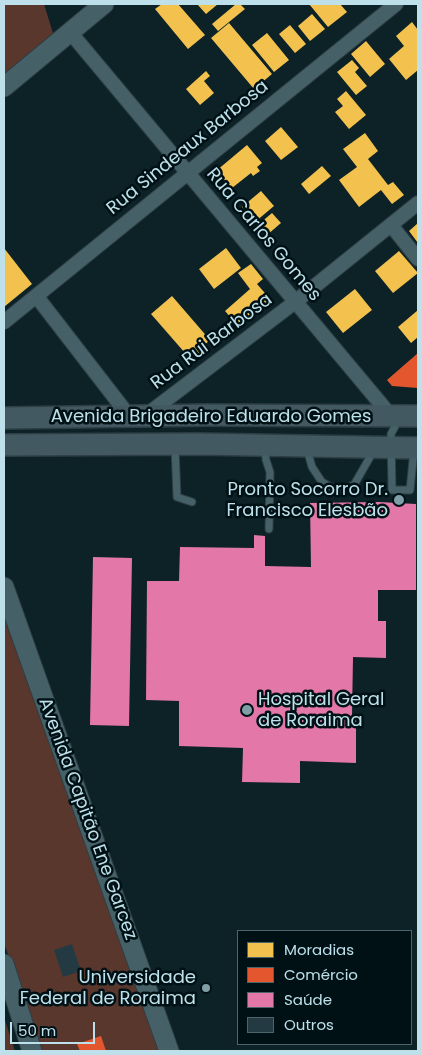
<!DOCTYPE html>
<html>
<head>
<meta charset="utf-8">
<style>
  body { margin:0 }
  #map { position:relative; width:422px; height:1055px; overflow:hidden; background:#0c2227; font-family:Poppins,sans-serif }
  canvas { display:block }
  .frame { position:absolute; inset:0; border:5px solid #bde0ea; pointer-events:none }
  .legend { position:absolute; left:237px; top:930px; width:175px; height:115px; box-sizing:border-box; background:#001116; border:1px solid #4c646b; margin:0; padding:6px 9px; list-style:none; font-size:15px; color:#bde0ea }
  .legend li { display:flex; align-items:center; gap:10px; height:25px }
  .legend b { width:25px; border:1px solid #4c646b }
  .scale { position:absolute; left:10px; top:1022px; width:85px; height:22px; box-sizing:border-box; border:2px solid #bde0ea; border-top:0; padding-left:6px; font-size:15px; line-height:18px; white-space:nowrap; color:#bde0ea; -webkit-text-stroke:4px #001116; paint-order:stroke }
</style>
</head>
<body>
<div id="map">
<canvas width="422" height="1055"></canvas>
<div class="frame"></div>
<ul class="legend">
<li><b style="height:14px;background:#f2c14e"></b>Moradias</li>
<li><b style="height:14px;background:#e4572e"></b>Comércio</li>
<li><b style="height:14px;background:#e377a8"></b>Saúde</li>
<li><b style="height:14px;background:#233a42"></b>Outros</li>
</ul>
<div class="scale">50 m</div>
</div>
<script>
const c = document.querySelector('canvas').getContext('2d');
c.lineJoin = 'round';
function paint(path, color) {
  c.fillStyle = color;
  c.fill(path, 'evenodd');
}
function toPath(rows) {
  const path = new Path2D();
  for (const r of rows) {
    path.moveTo(r[0], r[1]);
    for (let i = 2; i < r.length; i += 2) path.lineTo(r[i], r[i + 1]);
  }
  return path;
}
function stroke(path, color, width, dash) {
  c.strokeStyle = color;
  c.lineWidth = width;
  c.lineCap = dash ? 'butt' : 'round';
  c.setLineDash(dash || []);
  c.stroke(path);
}
function label(font, color, halo, rows, align = 'center') {
  c.font = font + ' Poppins,sans-serif';
  c.lineWidth = 5;
  c.setLineDash([]);
  c.textBaseline = 'middle';
  c.strokeStyle = halo;
  c.fillStyle = color;
  for (const [text, x, y, turn = 0] of rows) {
    c.save();
    c.translate(x, y);
    c.rotate((+turn || 0) * Math.PI / 180);
    c.textAlign = isNaN(turn) ? turn : align;
    if (halo) c.strokeText(text, 0, 0);
    c.fillText(text, 0, 0);
    c.restore();
  }
}
paint(toPath([
  [4,4,44,4,56,43,4,87],
  [4,612,163,1051,41,1051,4,943],
  [4,1017,11,1039,15,1051,4,1051]
]), '#5a372d');
paint(toPath([
  [162,4,178,4,205,35,188,49,155,9],
  [197,4,218,4,206,14],
  [236,4,240,4,245,9,218,31,212,24],
  [309,4,340,4,347,12,328,27],
  [312,14,325,29,310,41,298,26],
  [412,22,418,30,418,70,406,80,389,59,404,46,396,36],
  [229,23,272,74,254,89,211,38],
  [290,25,306,44,295,53,279,34],
  [267,33,289,60,274,72,252,45],
  [366,41,385,64,370,77,351,54],
  [352,60,359,68,355,72,367,86,356,95,337,72],
  [206,71,210,76,204,81,214,93,200,105,186,89],
  [346,91,366,115,349,129,335,112,343,106,337,99],
  [281,127,298,147,281,160,265,141],
  [365,133,378,151,368,159,388,185,393,182,404,195,392,204,381,190,359,207,339,180,357,167,343,149],
  [247,145,262,163,257,167,260,171,253,176,251,173,232,188,216,171],
  [322,166,331,176,309,194,301,184],
  [261,191,274,206,255,222,242,207],
  [272,213,281,223,267,235,259,224],
  [418,223,418,243,409,231],
  [4,248,32,284,4,307],
  [226,248,241,268,214,289,199,269],
  [399,251,418,273,393,293,375,271],
  [251,264,263,279,257,284,271,300,239,327,225,311,250,289,238,273],
  [355,289,372,310,343,333,326,312],
  [172,296,210,340,203,346,206,349,192,361,151,314],
  [418,310,418,337,411,343,398,327]
]), '#f2c14e');
paint(toPath([
  [418,353,418,388,392,386,387,380],
  [101,1036,106,1051,80,1051,77,1044]
]), '#e4572e');
paint(toPath([
  [379,502,416,504,416,590,378,590,378,621,386,621,386,658,353,657,352,715,356,715,356,763,300,761,300,783,242,782,243,748,179,746,179,701,146,700,147,581,179,581,180,547,254,548,254,535,265,536,265,566,311,567,310,503],
  [93,557,132,558,129,726,90,725]
]), '#e377a8');
paint(toPath([
  [72,944,81,971,63,977,54,950]
]), '#233a42');
const lane = toPath([
  [399,419,391,434,392,490,410,490,414,450],
  [175,447,177,497,192,502],
  [265,448,266,460,270,472,269,529],
  [307,449,312,467,322,482,338,491,354,485,374,450]
]);
const street = toPath([
  [70,32,391,416],
  [391,225,418,259],
  [37,297,129,416],
  [4,322,396,4],
  [145,416,295,302,418,203]
]);
const secondary = toPath([
  [4,87,104,4],
  [4,587,169,1051],
  [4,964,32,1051]
]);
const primary = toPath([
  [4,418,207,415,418,416],
  [4,445,198,444,418,448]
]);
stroke(lane, '#2d3e44', 9);
stroke(street, '#2d3e44', 16);
stroke(secondary, '#2d3e44', 21);
stroke(primary, '#2d3e44', 24);
stroke(lane, '#466067', 7);
stroke(street, '#466067', 14);
stroke(secondary, '#466067', 19);
stroke(primary, '#435962', 21);
for (const [x, y, r, color] of [
  [399,500,6,"#7f9ea6"],
  [247,710,6,"#7f9ea6"],
  [206,988,5,"#7f9ea6"]
]) {
  const dot = new Path2D();
  dot.arc(x, y, r, 0, 2 * Math.PI);
  c.fillStyle = color;
  c.fill(dot);
  stroke(dot, '#001116', 2);
}
label('18px', '#bde0ea', '#001116', [
  ["Rua Sindeaux Barbosa",188,148,-39],
  ["Rua Carlos Gomes",263,235,50],
  ["Rua Rui Barbosa",212,342,-37],
  ["Avenida Brigadeiro Eduardo Gomes",211,417],
  ["Avenida Capitão Ene Garcez",87,819,70]
]);
label('18px', '#bde0ea', '#001116', [
  ["Pronto Socorro Dr.",388,490],
  ["Francisco Elesbão",388,511],
  ["Hospital Geral",258,700,"left"],
  ["de Roraima",258,721,"left"],
  ["Universidade",196,978],
  ["Federal de Roraima",196,999]
], 'right');
</script>
</body>
</html>
